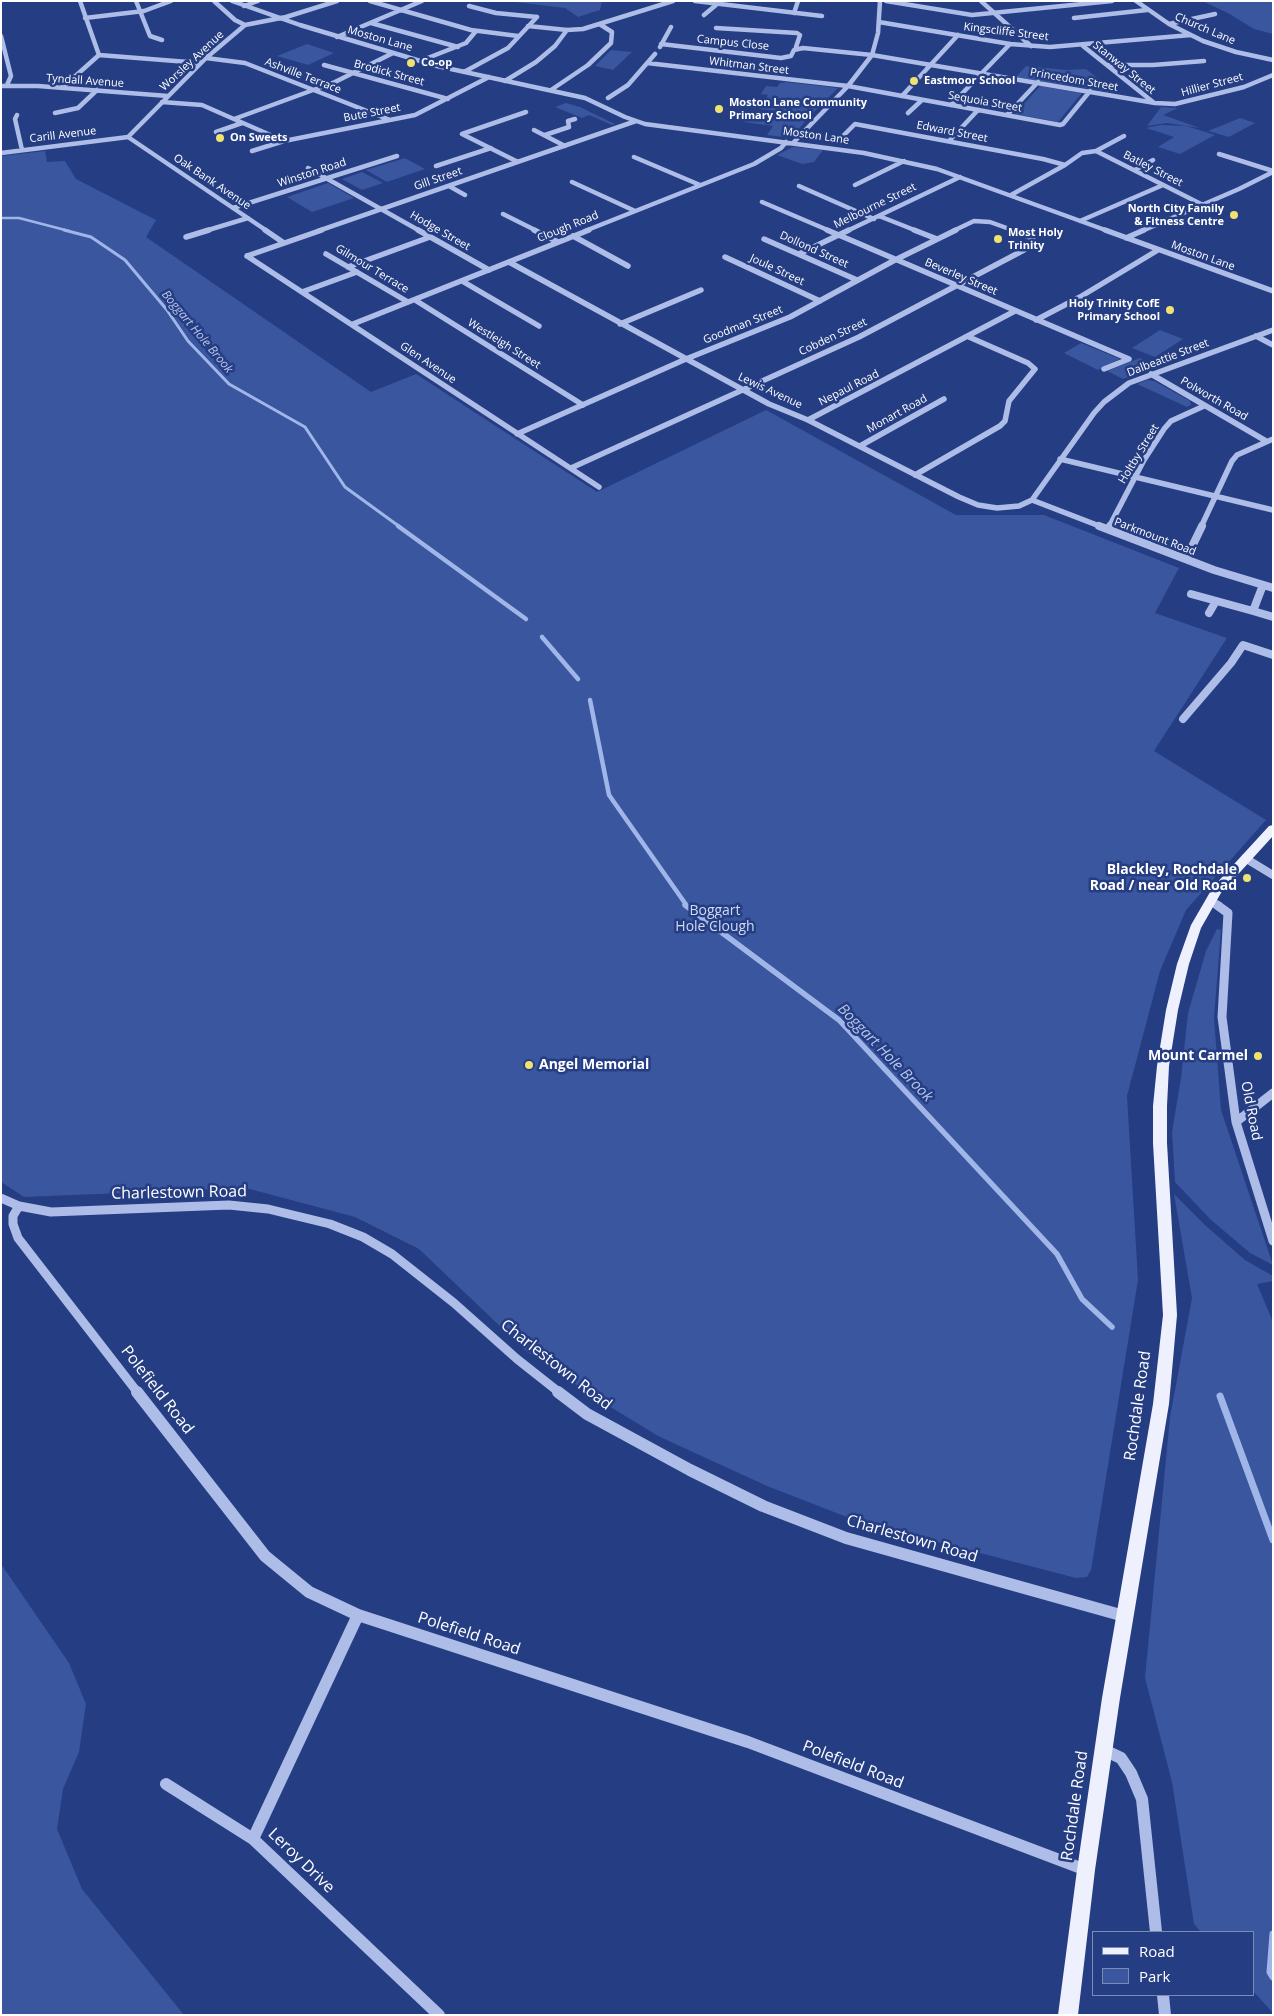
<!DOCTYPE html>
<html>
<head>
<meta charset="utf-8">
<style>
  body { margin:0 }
  #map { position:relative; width:1274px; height:2016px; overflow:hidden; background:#253d82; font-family:"Open Sans",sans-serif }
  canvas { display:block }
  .frame { position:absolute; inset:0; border:2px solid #fff; pointer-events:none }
  .legend { position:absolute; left:1092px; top:1931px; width:162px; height:65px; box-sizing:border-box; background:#253d82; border:1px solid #7c8bb4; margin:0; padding:6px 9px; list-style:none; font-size:15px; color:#fff }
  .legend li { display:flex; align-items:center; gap:10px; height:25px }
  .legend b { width:25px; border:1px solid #7c8bb4 }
</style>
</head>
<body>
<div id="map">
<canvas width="1274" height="2016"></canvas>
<div class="frame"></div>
<ul class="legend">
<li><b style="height:6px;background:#eef1fd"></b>Road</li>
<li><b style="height:14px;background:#39569f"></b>Park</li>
</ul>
</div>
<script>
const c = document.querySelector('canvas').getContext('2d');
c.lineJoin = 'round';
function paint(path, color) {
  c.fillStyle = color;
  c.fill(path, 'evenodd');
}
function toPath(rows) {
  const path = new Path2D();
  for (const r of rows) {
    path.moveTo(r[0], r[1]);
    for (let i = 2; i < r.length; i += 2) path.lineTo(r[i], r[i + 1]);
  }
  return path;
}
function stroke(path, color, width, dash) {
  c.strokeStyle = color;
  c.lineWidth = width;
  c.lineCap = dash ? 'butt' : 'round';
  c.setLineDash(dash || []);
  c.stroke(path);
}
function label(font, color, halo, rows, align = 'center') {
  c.font = font + ' "Open Sans",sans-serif';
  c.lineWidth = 5;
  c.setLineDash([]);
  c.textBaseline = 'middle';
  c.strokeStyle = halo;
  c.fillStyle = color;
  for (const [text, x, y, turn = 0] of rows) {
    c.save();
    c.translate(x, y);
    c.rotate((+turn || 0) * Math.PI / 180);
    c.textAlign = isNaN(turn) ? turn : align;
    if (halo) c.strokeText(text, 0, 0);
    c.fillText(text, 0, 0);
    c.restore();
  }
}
paint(toPath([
  [507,1,602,1,600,10,578,17,565,8],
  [1202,1,1273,1,1273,34,1254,29,1228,13],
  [307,44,334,53,308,65,277,56],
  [611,50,632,52,613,70,595,66],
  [1026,66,1066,70,1086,69,1117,93,1016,77],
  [786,82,838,88,811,115,759,109,768,95,761,94,766,86,777,87,780,83],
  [1040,86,1082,93,1058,122,1015,114],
  [566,103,580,107,615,124,612,125,589,115,582,118,555,107],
  [1161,107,1178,108,1163,115,1200,128,1167,123,1147,126],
  [759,112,808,118,791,138,767,135,773,126,743,122,748,113,757,114],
  [1240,118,1255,123,1229,137,1208,131],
  [1160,125,1186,126,1215,135,1180,154,1158,147,1174,137,1146,128],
  [793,147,823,150,814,162,802,164,777,155],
  [45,151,47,162,65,161,76,179,156,220,146,237,371,392,416,374,597,492,766,410,956,515,1044,515,1179,568,1155,613,1227,638,1154,751,1266,820,1186,910,1160,971,1127,1096,1138,1280,1091,1570,1087,1577,1076,1578,857,1521,767,1486,658,1436,591,1395,526,1351,419,1249,355,1217,246,1188,24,1197,1,1182,1,156],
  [405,158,425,169,387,182,366,170],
  [362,172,383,183,362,190,342,179],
  [328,183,354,198,312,212,287,197],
  [1160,330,1183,339,1155,357,1132,348],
  [1081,343,1120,359,1098,370,1064,353],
  [1140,358,1157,366,1123,379,1107,371],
  [1147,380,1154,381,1190,401,1191,405,1187,407,1137,384],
  [1217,929,1221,930,1214,1018,1221,1110,1273,1265,1250,1253,1210,1219,1175,1182,1172,1132,1181,1078,1188,1013,1206,951],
  [1174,1194,1205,1225,1245,1260,1273,1276,1273,1281,1257,1284,1273,1322,1273,2013,1253,1991,1253,1932,1201,1932,1194,1924,1172,1782,1145,1678,1170,1417,1192,1298],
  [1,1564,69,1663,86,1704,79,1752,63,1789,57,1829,82,1889,184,2015,1,2015]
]), '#39569f');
stroke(toPath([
  [1,218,19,218,69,231]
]), '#a1b6e8', 2.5);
stroke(toPath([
  [64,230,91,237,125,260,167,310,188,341,229,384,305,427,345,487,400,527]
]), '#a1b6e8', 3);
stroke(toPath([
  [398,526,526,619],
  [542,637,578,679],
  [590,700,609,795,687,906]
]), '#a1b6e8', 4.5);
stroke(toPath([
  [685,905,839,1020,1057,1254,1082,1299,1112,1327]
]), '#a1b6e8', 5.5);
stroke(toPath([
  [1220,1396,1273,1540],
  [1273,1934,1270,1972,1273,1977]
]), '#a1b6e8', 7);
stroke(toPath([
  [136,1,150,36,162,40],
  [214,1,235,20,245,25],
  [232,1,300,25,437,66,585,98,625,117,645,124,864,153,937,169,1108,231],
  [370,1,471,30,518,36],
  [695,1,822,16],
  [886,1,972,15,1112,1],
  [981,1,1031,46],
  [1136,1,1169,24,1203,41,1236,52,1273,60],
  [244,6,258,1],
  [469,6,496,13,537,17],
  [794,13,798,1],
  [704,15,716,5],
  [85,18,144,11,171,1],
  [1074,18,1147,10],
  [879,22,1010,44,1050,47,1191,35],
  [371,23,458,47],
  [1169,24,1215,14],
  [528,26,567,30,583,29,673,1],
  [716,28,797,33,800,35,796,47,798,49],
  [1,36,11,76,7,85],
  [337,37,422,1],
  [661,44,781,58,791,56,794,50,803,48,872,55,1155,103,1175,104,1244,87,1273,75],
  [1083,46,1153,102],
  [660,47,671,27],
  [99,55,201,63],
  [206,58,245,63,390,120],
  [420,61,466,43,476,31],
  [647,63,848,86,1060,125,1063,124,1090,91],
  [324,65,448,99],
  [1107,65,1153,65,1204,61],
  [464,72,508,48,537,17],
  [505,81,536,62,555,46,567,30],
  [1,86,38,86,168,96],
  [62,88,99,55,80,1],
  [551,90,588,65,611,43,612,32,601,25],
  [902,96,958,35],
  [608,98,628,85,655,54],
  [162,102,202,105,284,141],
  [951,105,1010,44],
  [55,113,78,108,97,90],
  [908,113,922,100],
  [17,115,15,119,22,150],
  [1007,115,1038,82],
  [234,119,335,82,393,53],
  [534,130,565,146],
  [216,132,242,123],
  [545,135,569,127,568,121,575,119],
  [128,137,206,58,245,25,286,17,337,1],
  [128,137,267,231],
  [840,139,855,124,1043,159,1065,165],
  [949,141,978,110],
  [793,143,848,86,872,55,878,33,880,1],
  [252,151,284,141,415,115,489,77],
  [1096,151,1201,204],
  [1,153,128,137],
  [1219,154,1273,171],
  [634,157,700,185],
  [518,162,462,134,526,112],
  [436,166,491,148],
  [308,168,420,231],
  [1135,170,1153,160],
  [572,182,635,211],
  [855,185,904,161],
  [449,186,465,195],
  [799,186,874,219],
  [1011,195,1065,165,1082,153,1096,151,1124,136],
  [762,202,830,231],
  [233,208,397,156],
  [503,214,537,231],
  [879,216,917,231],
  [1080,221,1163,185],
  [205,231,248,218],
  [318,231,636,121],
  [585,231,754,164,781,148,786,142],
  [847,231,960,177],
  [953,231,974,221,990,222,1015,231],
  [1142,231,1239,189,1273,172]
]), '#adbde7', 4.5);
stroke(toPath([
  [265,230,284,243],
  [418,230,489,270],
  [534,230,558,242],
  [827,230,1129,359,1104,369],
  [914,230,937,239],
  [1105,230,1273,291],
  [573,236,628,266],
  [186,237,209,230],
  [1126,238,1144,230],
  [764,239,857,280],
  [326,254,408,302],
  [799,254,849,230],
  [247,256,599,487],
  [247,256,322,230],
  [725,257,820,301],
  [509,262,769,404,808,420,959,497,978,505,997,508,1019,506,1032,500,1094,413,1104,402,1129,383,1273,330],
  [348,267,430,237],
  [462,281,539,326],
  [302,292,357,272],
  [415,300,583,405],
  [1036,320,1080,297,1158,250],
  [353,324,589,230],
  [620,324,701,290],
  [1256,336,1273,345],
  [1151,374,1266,441],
  [808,420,1015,311],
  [517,434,686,359,790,317,895,260,956,230],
  [860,446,944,399],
  [1060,459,1273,510],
  [571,468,859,337,1024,250,1034,241,1030,237,1011,230],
  [915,475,1000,426,1005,421,1009,401,1035,369,1028,363,969,337],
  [1032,500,1102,527],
  [1109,527,1144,460,1164,429,1171,421,1204,406],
  [1201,527,1232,461,1237,455,1273,439]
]), '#adbde7', 5.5);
stroke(toPath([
  [1099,526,1214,570,1273,588],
  [1108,529,1110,526],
  [1186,559,1202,526],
  [1263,585,1253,611,1273,617],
  [1191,594,1253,611],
  [1209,613,1216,601],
  [1183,719,1231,663,1243,645,1273,655],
  [1245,858,1273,875],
  [1211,901,1219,906]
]), '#adbde7', 8);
stroke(toPath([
  [1217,905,1228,913,1222,1017,1236,1122,1273,1241],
  [1236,1122,1273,1093],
  [1,1198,19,1206,51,1212,229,1205,268,1209,330,1224,363,1237,392,1254,454,1303,517,1359,560,1393],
  [19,1206,13,1216,13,1224,18,1238,138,1393]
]), '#adbde7', 9);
stroke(toPath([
  [137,1392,265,1556,309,1592,358,1615,748,1742,1086,1870],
  [558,1392,587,1414,690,1470,763,1506,846,1538,1124,1616],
  [358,1615,253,1839,439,2015],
  [1104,1750,1121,1758,1131,1773,1142,1799,1156,1932],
  [166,1784,253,1839],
  [1163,1995,1165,2015]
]), '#adbde7', 12);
paint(toPath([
  [1273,825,1273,836,1221,893,1201,928,1189,964,1178,1010,1169,1066,1167,1106,1167,1143,1177,1315,1169,1404,1120,1698,1095,1870,1078,2015,1058,2015,1077,1870,1102,1698,1153,1404,1163,1315,1153,1143,1153,1106,1157,1066,1166,1010,1177,964,1191,925,1213,887,1269,826,1273,825]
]), '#eef1fd');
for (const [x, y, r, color] of [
  [411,63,5,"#f0e271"],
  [914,81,5,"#f0e271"],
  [719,109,5,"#f0e271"],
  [220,138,5,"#f0e271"],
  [1234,215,5,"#f0e271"],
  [998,239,5,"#f0e271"],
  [1170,310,5,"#f0e271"],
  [1247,878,5,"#f0e271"],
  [1258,1056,5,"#f0e271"],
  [529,1065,5,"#f0e271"]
]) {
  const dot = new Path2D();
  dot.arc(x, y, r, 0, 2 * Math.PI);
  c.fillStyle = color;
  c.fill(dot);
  stroke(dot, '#253d82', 2);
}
label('11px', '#fff', '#253d82', [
  ["Church Lane",1205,29,23],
  ["Kingscliffe Street",1006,32,7],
  ["Moston Lane",380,39,16],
  ["Campus Close",733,43,6],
  ["Worsley Avenue",192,61,-43],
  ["Whitman Street",749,66,7],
  ["Stanway Street",1124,68,39],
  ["Brodick Street",389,73,15],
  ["Ashville Terrace",303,76,21],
  ["Princedom Street",1074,80,10],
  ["Tyndall Avenue",85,81,4],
  ["Hillier Street",1212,85,-15],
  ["Sequoia Street",985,102,10],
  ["Bute Street",372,113,-11],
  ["Edward Street",952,132,11],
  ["Carill Avenue",63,135,-7],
  ["Moston Lane",816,136,8],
  ["Batley Street",1153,169,27],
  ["Winston Road",312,173,-18],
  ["Gill Street",438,179,-19],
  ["Oak Bank Avenue",212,182,34],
  ["Melbourne Street",875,206,-26],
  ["Clough Road",568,227,-22],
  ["Hodge Street",440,231,30],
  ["Dollond Street",814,250,24],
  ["Moston Lane",1203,256,20],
  ["Gilmour Terrace",372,269,31],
  ["Joule Street",777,270,25],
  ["Beverley Street",961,277,23],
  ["Goodman Street",743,325,-22],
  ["Cobden Street",833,337,-25],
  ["Westleigh Street",504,344,32],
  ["Dalbeattie Street",1168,358,-21],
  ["Glen Avenue",428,363,34],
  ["Nepaul Road",849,388,-27],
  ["Lewis Avenue",770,391,25],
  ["Polworth Road",1214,399,30],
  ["Monart Road",897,414,-29],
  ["Holtby Street",1139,454,-59],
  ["Parkmount Road",1155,537,21]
]);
label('bold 11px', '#fff', '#253d82', [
  ["Co-op",421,63],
  ["Eastmoor School",924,81],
  ["Moston Lane Community",729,103],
  ["Primary School",729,116],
  ["On Sweets",230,138],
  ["North City Family",1224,209,"right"],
  ["& Fitness Centre",1224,222,"right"],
  ["Most Holy",1008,233],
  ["Trinity",1008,246],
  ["Holy Trinity CofE",1160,304,"right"],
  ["Primary School",1160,317,"right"]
], 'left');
label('italic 12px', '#b8c7ee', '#253d82', [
  ["Boggart Hole Brook",197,332,50]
]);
label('bold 14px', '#fff', '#253d82', [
  ["Blackley, Rochdale",1237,870],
  ["Road / near Old Road",1237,886],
  ["Mount Carmel",1248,1056],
  ["Angel Memorial",539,1065,"left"]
], 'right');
label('14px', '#d0dbf5', '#253d82', [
  ["Boggart",715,911],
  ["Hole Clough",715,927]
]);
label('14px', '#fff', '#253d82', [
  ["Old Road",1251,1111,79]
]);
label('italic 15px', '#b8c7ee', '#253d82', [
  ["Boggart Hole Brook",885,1053,46]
]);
label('16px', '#fff', '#253d82', [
  ["Charlestown Road",179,1193,-1],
  ["Charlestown Road",556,1365,38],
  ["Polefield Road",157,1390,52],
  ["Rochdale Road",1138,1406,-82],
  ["Charlestown Road",912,1539,16],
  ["Polefield Road",469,1634,18],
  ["Polefield Road",853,1765,21],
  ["Rochdale Road",1075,1806,-82],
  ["Leroy Drive",301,1861,44]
]);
</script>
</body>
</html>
